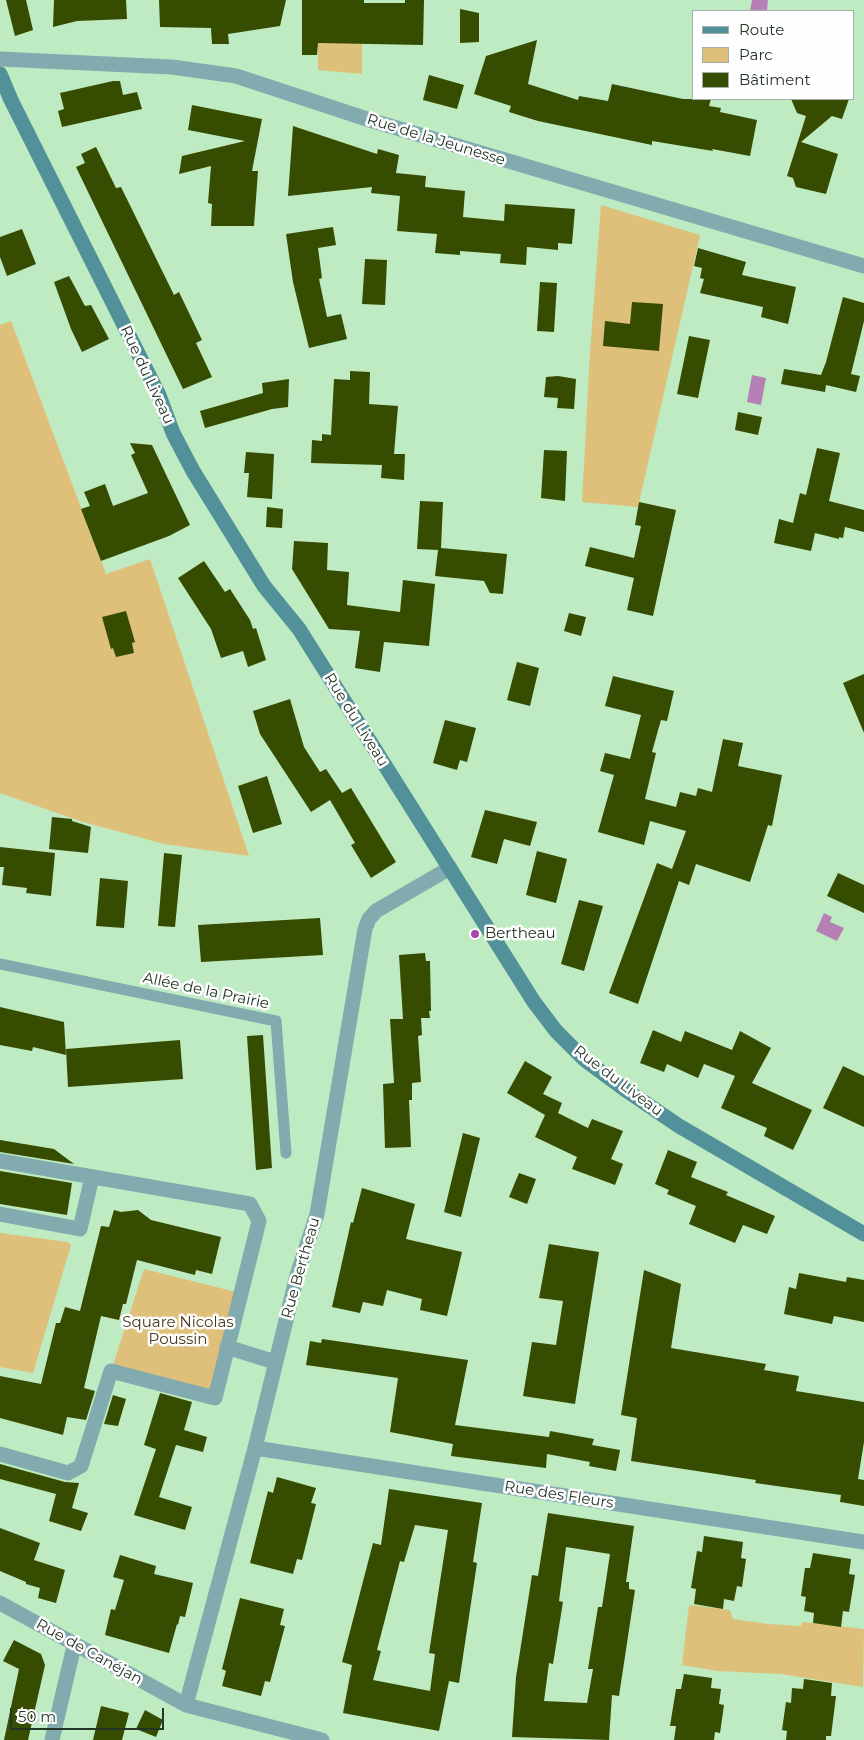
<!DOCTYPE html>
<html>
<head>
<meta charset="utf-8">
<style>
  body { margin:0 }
  #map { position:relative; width:864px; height:1740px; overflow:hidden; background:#beebc1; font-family:Montserrat,sans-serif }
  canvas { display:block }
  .legend { position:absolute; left:692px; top:10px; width:162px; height:90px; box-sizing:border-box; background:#fefefe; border:1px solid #a7aea7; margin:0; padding:6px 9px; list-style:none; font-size:15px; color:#243625 }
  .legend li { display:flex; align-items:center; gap:10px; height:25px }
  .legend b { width:25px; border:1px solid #a7aea7 }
  .scale { position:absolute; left:10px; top:1708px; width:154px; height:22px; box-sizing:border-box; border:2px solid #243625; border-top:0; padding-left:6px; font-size:15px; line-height:18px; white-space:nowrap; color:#243625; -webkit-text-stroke:4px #fefefe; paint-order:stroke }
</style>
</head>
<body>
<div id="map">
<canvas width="864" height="1740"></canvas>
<ul class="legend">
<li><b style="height:6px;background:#52919a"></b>Route</li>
<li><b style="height:14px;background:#dec07b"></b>Parc</li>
<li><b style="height:14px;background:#364c01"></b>Bâtiment</li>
</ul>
<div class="scale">50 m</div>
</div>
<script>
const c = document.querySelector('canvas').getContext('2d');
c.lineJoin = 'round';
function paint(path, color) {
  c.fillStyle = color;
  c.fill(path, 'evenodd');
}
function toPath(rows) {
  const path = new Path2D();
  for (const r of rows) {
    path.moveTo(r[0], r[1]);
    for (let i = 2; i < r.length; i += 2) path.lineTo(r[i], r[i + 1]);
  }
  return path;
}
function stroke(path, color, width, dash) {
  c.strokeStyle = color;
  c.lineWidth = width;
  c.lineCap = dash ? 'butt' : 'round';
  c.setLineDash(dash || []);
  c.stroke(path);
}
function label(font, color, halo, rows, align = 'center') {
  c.font = font + ' Montserrat,sans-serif';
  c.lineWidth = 5;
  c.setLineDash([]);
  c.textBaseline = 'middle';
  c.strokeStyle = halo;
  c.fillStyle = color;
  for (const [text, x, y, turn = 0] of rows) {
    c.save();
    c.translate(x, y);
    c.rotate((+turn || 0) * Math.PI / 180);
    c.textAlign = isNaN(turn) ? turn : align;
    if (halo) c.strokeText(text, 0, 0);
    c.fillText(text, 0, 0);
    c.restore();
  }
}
paint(toPath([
  [318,36,362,44,362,74,318,70],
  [601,205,700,235,638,507,582,502,590,353],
  [11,321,106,574,150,559,249,856,164,844,80,821,0,793,0,325],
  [0,1233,68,1242,71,1245,33,1373,0,1367],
  [144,1269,240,1293,215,1398,111,1371],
  [689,1605,730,1610,733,1619,768,1624,801,1626,802,1622,864,1629,863,1687,781,1674,717,1671,682,1665]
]), '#dec07b');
paint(toPath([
  [752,0,768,0,767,11,750,11],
  [752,375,766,378,761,405,747,402],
  [824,913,832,917,830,922,844,928,837,941,816,931]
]), '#b680b6');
paint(toPath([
  [6,0,26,0,33,30,15,36],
  [54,0,126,0,127,19,77,21,53,27],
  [159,0,286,0,280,26,228,34,229,44,212,44,211,28,160,27],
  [302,0,364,0,364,3,405,3,405,0,424,0,423,45,318,43,317,55,302,55],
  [460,9,479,13,479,42,460,43],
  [537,40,528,84,578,100,579,96,608,101,612,84,683,99,711,99,709,106,721,108,720,112,757,120,750,156,712,149,713,151,652,141,652,145,538,121,509,112,511,106,474,94,486,56],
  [429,75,464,85,457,109,423,100],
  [113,81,120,81,123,95,137,92,142,109,62,127,58,111,64,109,60,93],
  [791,99,849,99,842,119,832,116,801,142,838,154,826,194,796,187,793,178,787,176,806,116,797,113],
  [192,105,262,119,252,171,258,171,254,226,211,226,212,204,208,203,211,166,179,174,182,156,245,141,188,130],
  [293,126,377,154,378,149,399,155,396,173,426,176,425,187,465,191,463,217,504,221,505,204,575,209,572,244,558,243,558,250,527,247,526,265,500,263,501,254,460,251,460,255,435,253,437,234,397,231,400,196,371,193,372,187,288,196],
  [96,147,116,188,121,187,174,295,179,292,202,340,196,343,212,377,183,389,76,167,85,163,81,154],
  [333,227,336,245,318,248,322,278,319,279,327,317,341,314,347,339,309,348,293,282,286,234],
  [22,229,36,264,7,276,0,257,0,237],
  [698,248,746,262,742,275,796,287,788,324,761,317,763,307,700,293,704,279,700,278,702,268,694,266],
  [365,259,387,260,385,305,362,304],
  [69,276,85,306,91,305,109,339,82,352,71,329,54,282],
  [540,282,557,283,554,332,537,331],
  [843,297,864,303,864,321,851,374,860,376,856,392,826,385,825,392,781,384,784,369,821,375,826,362],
  [632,302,663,304,659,351,603,346,605,321,630,324],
  [689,336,710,340,698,398,677,394],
  [350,371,370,372,369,404,398,406,394,454,405,454,404,480,381,478,382,465,311,463,312,440,322,441,322,434,331,435,334,379,350,380],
  [558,376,576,379,574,409,557,408,558,398,544,397,546,377],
  [289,379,288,407,272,409,205,428,200,411,263,393,262,383],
  [738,412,762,417,758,435,735,430],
  [130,443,152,445,190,525,169,536,101,561,81,509,90,506,84,492,105,484,113,506,148,493,131,455,135,453],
  [817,448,840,453,829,501,864,510,864,532,845,527,843,538,839,537,839,539,815,533,811,551,774,543,779,519,793,523,800,493,806,495],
  [544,450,567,451,565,501,541,498],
  [246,452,274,454,272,499,247,497,249,473,244,473],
  [420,501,443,502,441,548,507,554,503,594,490,593,484,581,435,576,438,550,417,549],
  [639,502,676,510,653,616,627,610,634,578,585,566,590,547,634,558,641,526,635,525],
  [267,507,283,509,282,528,266,527],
  [294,541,328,543,327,570,349,572,347,605,400,612,403,580,435,584,429,646,384,642,380,672,355,668,360,631,329,629,292,569],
  [204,561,225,592,230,589,250,620,253,629,256,628,266,660,248,667,243,651,221,658,211,629,178,578],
  [126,611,135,642,132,643,134,653,116,657,113,648,111,649,102,617],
  [569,613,586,617,581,636,564,631],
  [517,662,539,668,530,706,507,700],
  [864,674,864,733,843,683],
  [613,676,674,691,667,721,661,720,657,734,652,752,656,753,645,799,676,807,680,792,696,796,698,788,712,792,723,739,743,743,738,766,782,775,772,826,768,825,750,882,696,864,689,885,679,881,638,1004,609,993,657,863,672,869,686,831,650,821,644,845,598,832,614,775,600,771,605,753,630,759,641,715,605,706],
  [290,699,304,747,320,772,326,769,342,793,351,788,396,862,371,878,351,845,355,843,330,800,311,812,260,734,253,711],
  [445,720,476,728,467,762,460,760,457,770,433,763],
  [267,776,282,824,253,833,238,786],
  [485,810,537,822,530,846,504,839,497,864,471,857],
  [52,817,72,819,72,821,91,827,88,853,49,849],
  [0,847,55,853,51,896,26,893,27,888,2,885,4,867,0,867],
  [537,851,567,859,556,903,526,895],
  [164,853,182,855,175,927,158,926],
  [838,873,864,885,864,913,827,896],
  [100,878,128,881,124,928,96,926],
  [579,900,603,906,584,971,561,964],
  [320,918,323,955,201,962,198,925],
  [425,953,426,961,430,961,431,1011,429,1011,430,1018,421,1018,422,1035,418,1036,421,1082,412,1083,412,1100,409,1100,411,1147,385,1148,383,1084,394,1083,390,1019,403,1019,399,955],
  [0,1007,64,1022,66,1055,33,1047,32,1051,0,1045],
  [653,1030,681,1042,685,1031,732,1050,740,1031,771,1048,752,1083,812,1110,793,1150,764,1136,767,1128,721,1108,735,1076,704,1064,698,1078,667,1064,664,1072,640,1063],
  [263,1035,272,1168,256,1170,247,1036],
  [180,1040,183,1079,68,1087,66,1049],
  [525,1061,552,1077,543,1094,562,1103,558,1113,588,1128,592,1119,623,1131,611,1159,623,1164,615,1185,572,1169,577,1157,535,1137,545,1115,507,1093],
  [843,1066,864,1076,864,1127,823,1108],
  [463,1133,480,1138,461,1217,444,1212],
  [0,1140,54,1149,74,1164,0,1152],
  [668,1150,697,1162,691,1177,728,1192,726,1195,775,1216,767,1234,743,1225,735,1243,689,1224,696,1206,667,1194,669,1190,655,1184],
  [0,1171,72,1183,67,1215,0,1204],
  [519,1173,536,1179,527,1204,509,1197],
  [362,1188,415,1204,406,1239,462,1252,447,1316,420,1310,422,1299,387,1290,383,1306,363,1302,360,1313,332,1307,351,1222,353,1223],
  [114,1210,121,1212,138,1210,151,1220,221,1237,212,1274,196,1270,195,1275,137,1260,126,1304,123,1304,119,1320,101,1316,84,1388,95,1391,86,1420,67,1417,63,1435,0,1418,0,1376,41,1384,56,1323,60,1323,65,1307,80,1311,101,1226,109,1227],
  [549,1244,599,1252,575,1404,523,1396,532,1342,556,1345,563,1301,539,1298],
  [644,1270,681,1284,671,1348,766,1364,764,1370,799,1376,796,1391,864,1402,864,1442,858,1479,864,1480,864,1506,840,1502,841,1495,755,1483,756,1480,631,1461,637,1418,621,1415],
  [799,1273,846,1282,847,1277,864,1280,864,1322,834,1316,832,1324,784,1314,789,1287,796,1289],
  [322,1339,468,1360,455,1425,549,1437,550,1431,594,1439,592,1445,620,1450,616,1471,589,1466,590,1462,547,1454,546,1468,451,1456,453,1444,390,1432,398,1378,306,1365,310,1341,321,1343],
  [160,1393,192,1402,184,1430,207,1437,203,1452,176,1445,159,1497,192,1507,185,1530,134,1515,156,1449,144,1445],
  [113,1395,126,1399,118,1426,104,1424],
  [0,1464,65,1482,79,1483,72,1508,88,1513,81,1531,49,1521,56,1494,0,1479],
  [277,1477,316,1488,311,1503,316,1504,302,1560,297,1559,293,1574,250,1563,268,1491,273,1493],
  [389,1489,482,1503,473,1562,477,1563,459,1683,449,1681,439,1731,343,1713,352,1665,342,1662,373,1543,381,1545],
  [415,1525,448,1530,429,1653,435,1654,430,1691,373,1680,381,1651,377,1650,400,1561,404,1562],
  [548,1513,634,1526,626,1582,629,1582,629,1589,635,1590,619,1696,612,1695,609,1740,512,1737,516,1677,532,1575,538,1576],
  [566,1547,610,1554,602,1607,598,1607,588,1669,593,1669,587,1703,544,1701,549,1663,553,1664,563,1602,559,1601],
  [0,1528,40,1543,34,1560,65,1570,56,1603,38,1598,40,1588,26,1584,26,1582,0,1571],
  [704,1536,743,1542,741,1558,746,1559,742,1587,737,1586,734,1601,724,1599,723,1609,694,1604,696,1589,691,1588,697,1551,702,1552],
  [813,1553,851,1559,849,1574,855,1575,849,1612,843,1611,841,1627,813,1623,814,1613,804,1611,806,1597,801,1596,805,1568,810,1568],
  [120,1555,156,1566,154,1574,193,1583,185,1617,180,1616,178,1625,177,1624,169,1653,105,1635,111,1609,115,1610,124,1580,113,1577],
  [240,1598,284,1609,280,1625,285,1626,270,1682,265,1681,261,1696,222,1686,226,1671,222,1669],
  [14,1640,41,1654,45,1665,28,1740,4,1740,19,1669,3,1661],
  [684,1674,712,1678,711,1688,721,1689,719,1704,724,1705,720,1733,715,1732,714,1740,674,1740,676,1726,670,1726,676,1689,681,1689],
  [804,1679,832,1683,831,1696,836,1696,831,1736,826,1736,826,1740,786,1740,787,1731,782,1730,786,1702,791,1703,792,1688,803,1689],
  [101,1706,129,1713,122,1740,93,1740],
  [145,1710,163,1720,156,1737,136,1729]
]), '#364c01');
stroke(toPath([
  [0,964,276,1021,286,1153]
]), '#82abb0', 11);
stroke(toPath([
  [0,59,172,67,236,76,373,121,864,266],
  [0,1161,250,1204,259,1221,215,1398,111,1371,81,1466,68,1473,0,1454],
  [0,1214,80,1229,92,1177],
  [227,1347,275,1362],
  [255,1448,864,1542],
  [0,1603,186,1705,322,1740],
  [186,1705,255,1448,297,1275,317,1214,365,929,369,919,376,911,450,868],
  [52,1740,74,1646]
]), '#82abb0', 15);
stroke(toPath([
  [0,74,11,100,159,395,173,433,193,471,264,586,299,629,534,1002,556,1031,585,1060,623,1088,679,1126,864,1234]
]), '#52919a', 15);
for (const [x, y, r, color] of [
  [475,934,5,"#a946ac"]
]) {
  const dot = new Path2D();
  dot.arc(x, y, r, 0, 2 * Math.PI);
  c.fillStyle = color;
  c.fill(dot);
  stroke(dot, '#fefefe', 2);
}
label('15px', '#243625', '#fefefe', [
  ["Rue de la Jeunesse",436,140,17],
  ["Rue du Liveau",147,375,65],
  ["Rue du Liveau",356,720,58],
  ["Allée de la Prairie",206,991,12],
  ["Rue du Liveau",618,1081,37],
  ["Rue Bertheau",301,1268,-74],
  ["Rue des Fleurs",559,1495,9],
  ["Rue de Canéjan",89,1652,29]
]);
label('15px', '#243625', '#fefefe', [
  ["Bertheau",485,934]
], 'left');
label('15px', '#473a1a', '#fefefe', [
  ["Square Nicolas",178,1323],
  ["Poussin",178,1340]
]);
</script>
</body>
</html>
